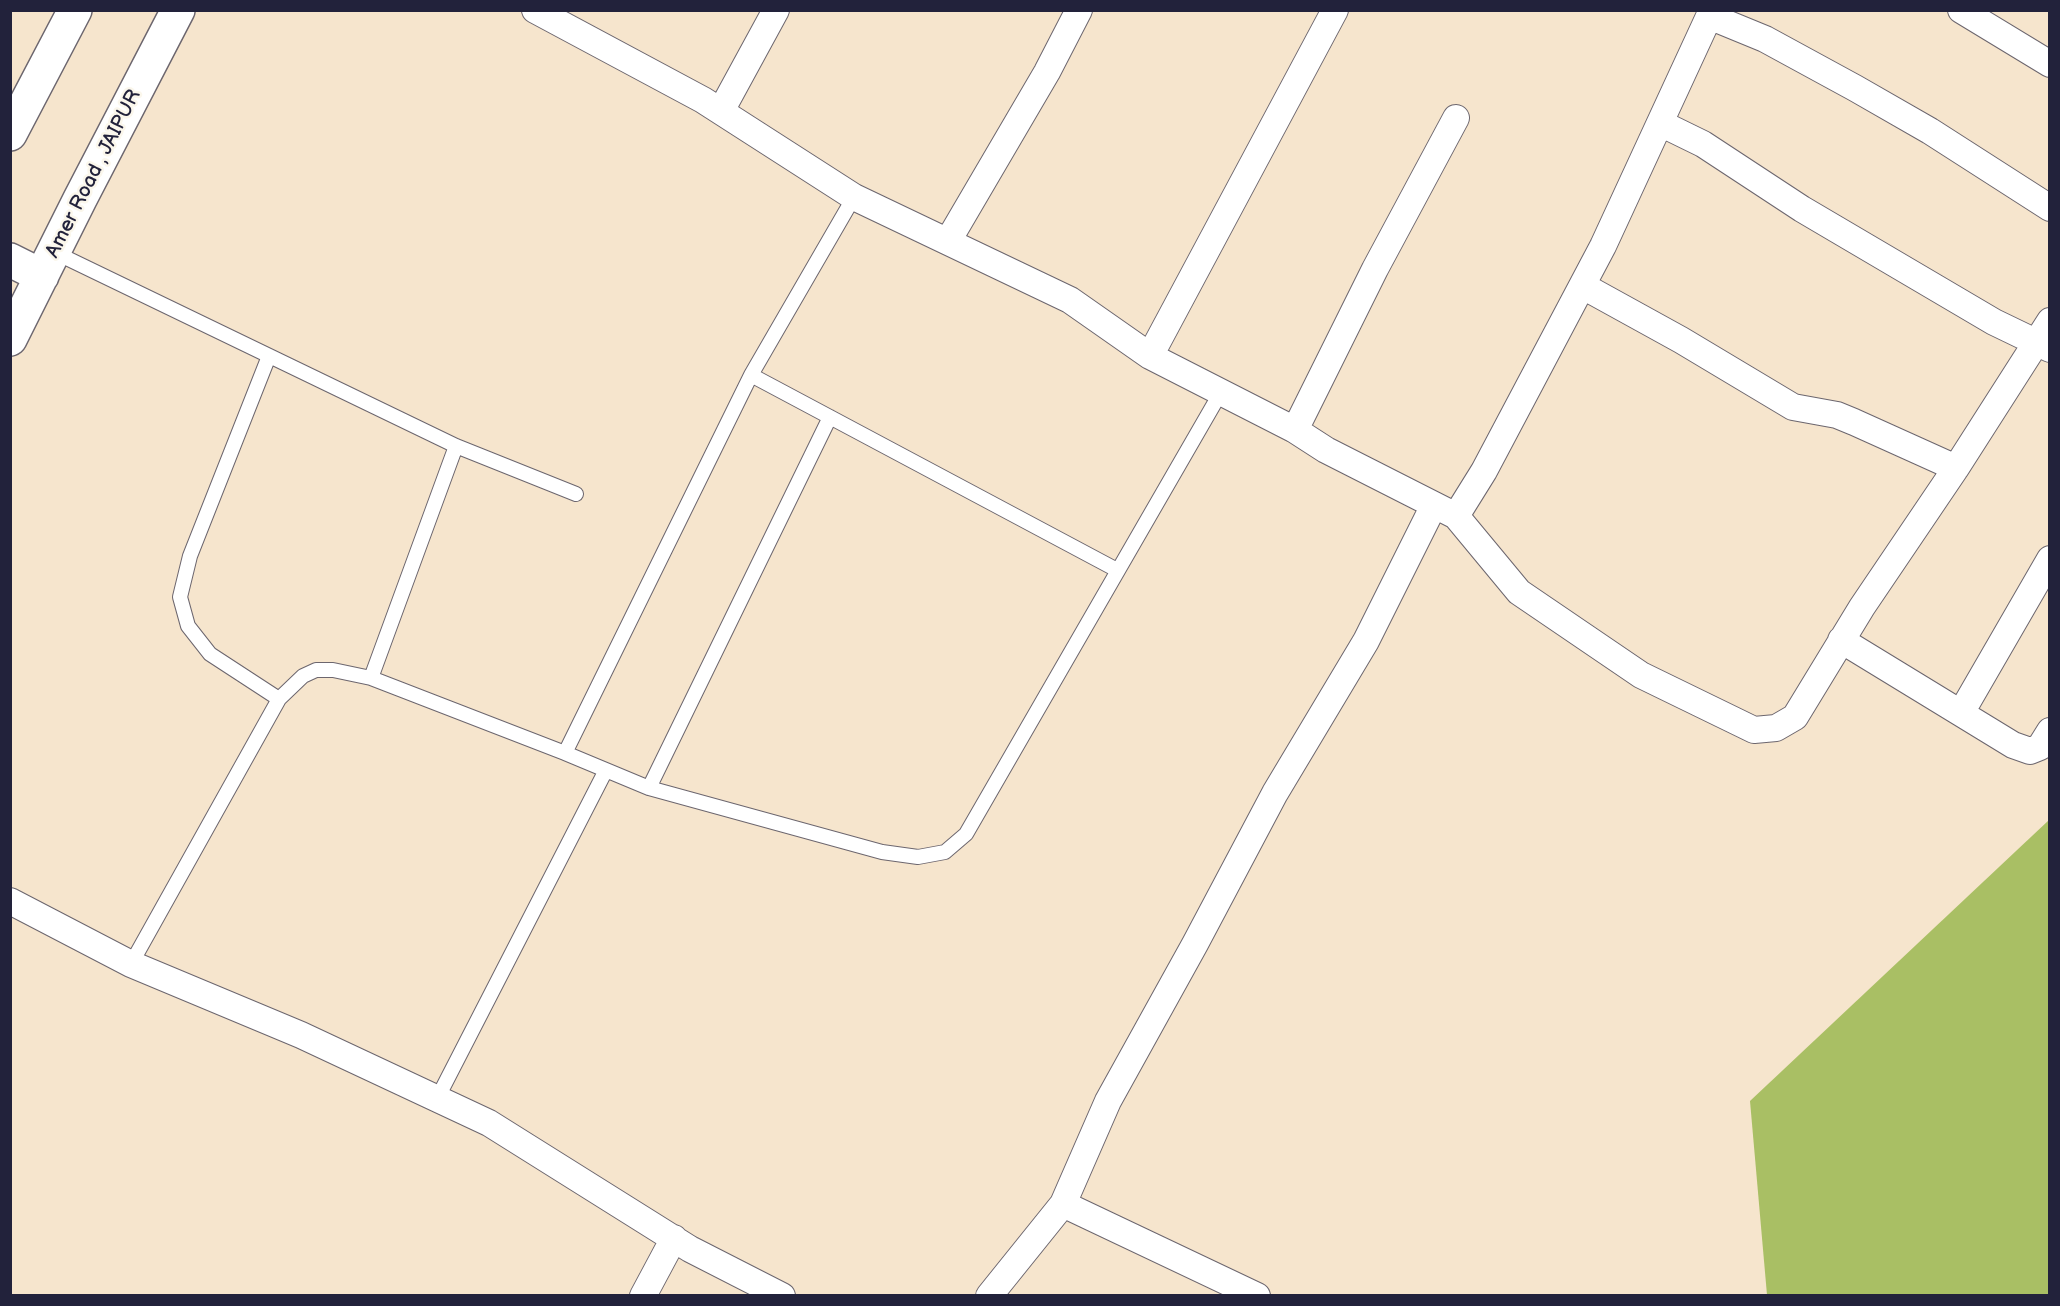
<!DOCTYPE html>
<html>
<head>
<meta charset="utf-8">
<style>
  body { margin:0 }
  #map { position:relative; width:2060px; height:1306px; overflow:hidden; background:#f6e5cd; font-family:"Balsamiq Sans",sans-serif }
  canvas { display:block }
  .frame { position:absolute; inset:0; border:12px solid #22223b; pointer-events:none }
</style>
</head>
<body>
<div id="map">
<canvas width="2060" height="1306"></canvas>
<div class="frame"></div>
</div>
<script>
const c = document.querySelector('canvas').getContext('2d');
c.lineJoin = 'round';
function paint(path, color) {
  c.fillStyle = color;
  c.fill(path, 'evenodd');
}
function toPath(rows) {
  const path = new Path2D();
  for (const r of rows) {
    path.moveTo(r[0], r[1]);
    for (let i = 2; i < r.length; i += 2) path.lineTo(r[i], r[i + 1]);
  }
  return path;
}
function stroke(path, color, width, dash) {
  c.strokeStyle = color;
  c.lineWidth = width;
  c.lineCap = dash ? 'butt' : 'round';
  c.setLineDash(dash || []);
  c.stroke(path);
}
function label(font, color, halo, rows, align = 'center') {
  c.font = font + ' "Balsamiq Sans",sans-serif';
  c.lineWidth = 5;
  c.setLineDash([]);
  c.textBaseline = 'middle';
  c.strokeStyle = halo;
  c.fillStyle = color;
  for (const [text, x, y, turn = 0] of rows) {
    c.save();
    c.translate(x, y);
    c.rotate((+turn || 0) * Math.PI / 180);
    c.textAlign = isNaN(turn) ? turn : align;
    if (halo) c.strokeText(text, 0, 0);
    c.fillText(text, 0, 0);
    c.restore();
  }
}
paint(toPath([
  [2049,820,2049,1295,1767,1295,1750,1101]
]), '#a9bf64');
const lane = toPath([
  [54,252,456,446,576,494],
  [269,356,190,556,180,597,188,626,210,654,279,699],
  [751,375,1117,570],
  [456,446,371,678,565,753,649,788,882,852,918,857,945,852,966,834,1221,392],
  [565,753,751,375,854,197],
  [649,788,830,417],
  [131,964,279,699,303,676,316,670,333,670,371,678],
  [437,1099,606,770]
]);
const street = toPath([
  [535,10,703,100,854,197,1070,300,1150,356,1295,430,1326,450,1456,516,1484,471,1603,246,1712,10],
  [1961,10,2050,64],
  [1709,16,1765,39,1855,88,1930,131,2050,208],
  [721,111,776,10],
  [1660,123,1703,144,1802,209,1994,322,2050,349],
  [948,241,1047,72,1079,10],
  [1583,286,1681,340,1793,407,1837,415,1854,422,1956,468],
  [1150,356,1335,10],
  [1295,430,1375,269,1456,118],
  [1456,516,1519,592,1641,675,1754,730,1776,728,1795,717,1862,607,1956,468,2050,321],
  [1841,640,2013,745,2030,751,2040,747,2050,731],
  [1961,713,2050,559],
  [10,901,131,964,301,1035,489,1123,690,1249,782,1296],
  [1063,1204,1108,1101,1195,944,1275,793,1366,641,1434,505],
  [643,1296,674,1238],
  [989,1296,1063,1204,1257,1296]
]);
const secondary = toPath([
  [10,134,75,10],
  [10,260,42,276],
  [10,339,80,199,178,10]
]);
stroke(lane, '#6c666e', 16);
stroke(street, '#6c666e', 28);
stroke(secondary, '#6c666e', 36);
stroke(lane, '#fff', 14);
stroke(street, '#fff', 26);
stroke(secondary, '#fff', 33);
label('20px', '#22223b', '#fbf7ec', [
  ["Amer Road , JAIPUR",94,174,-63]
]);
</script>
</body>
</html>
